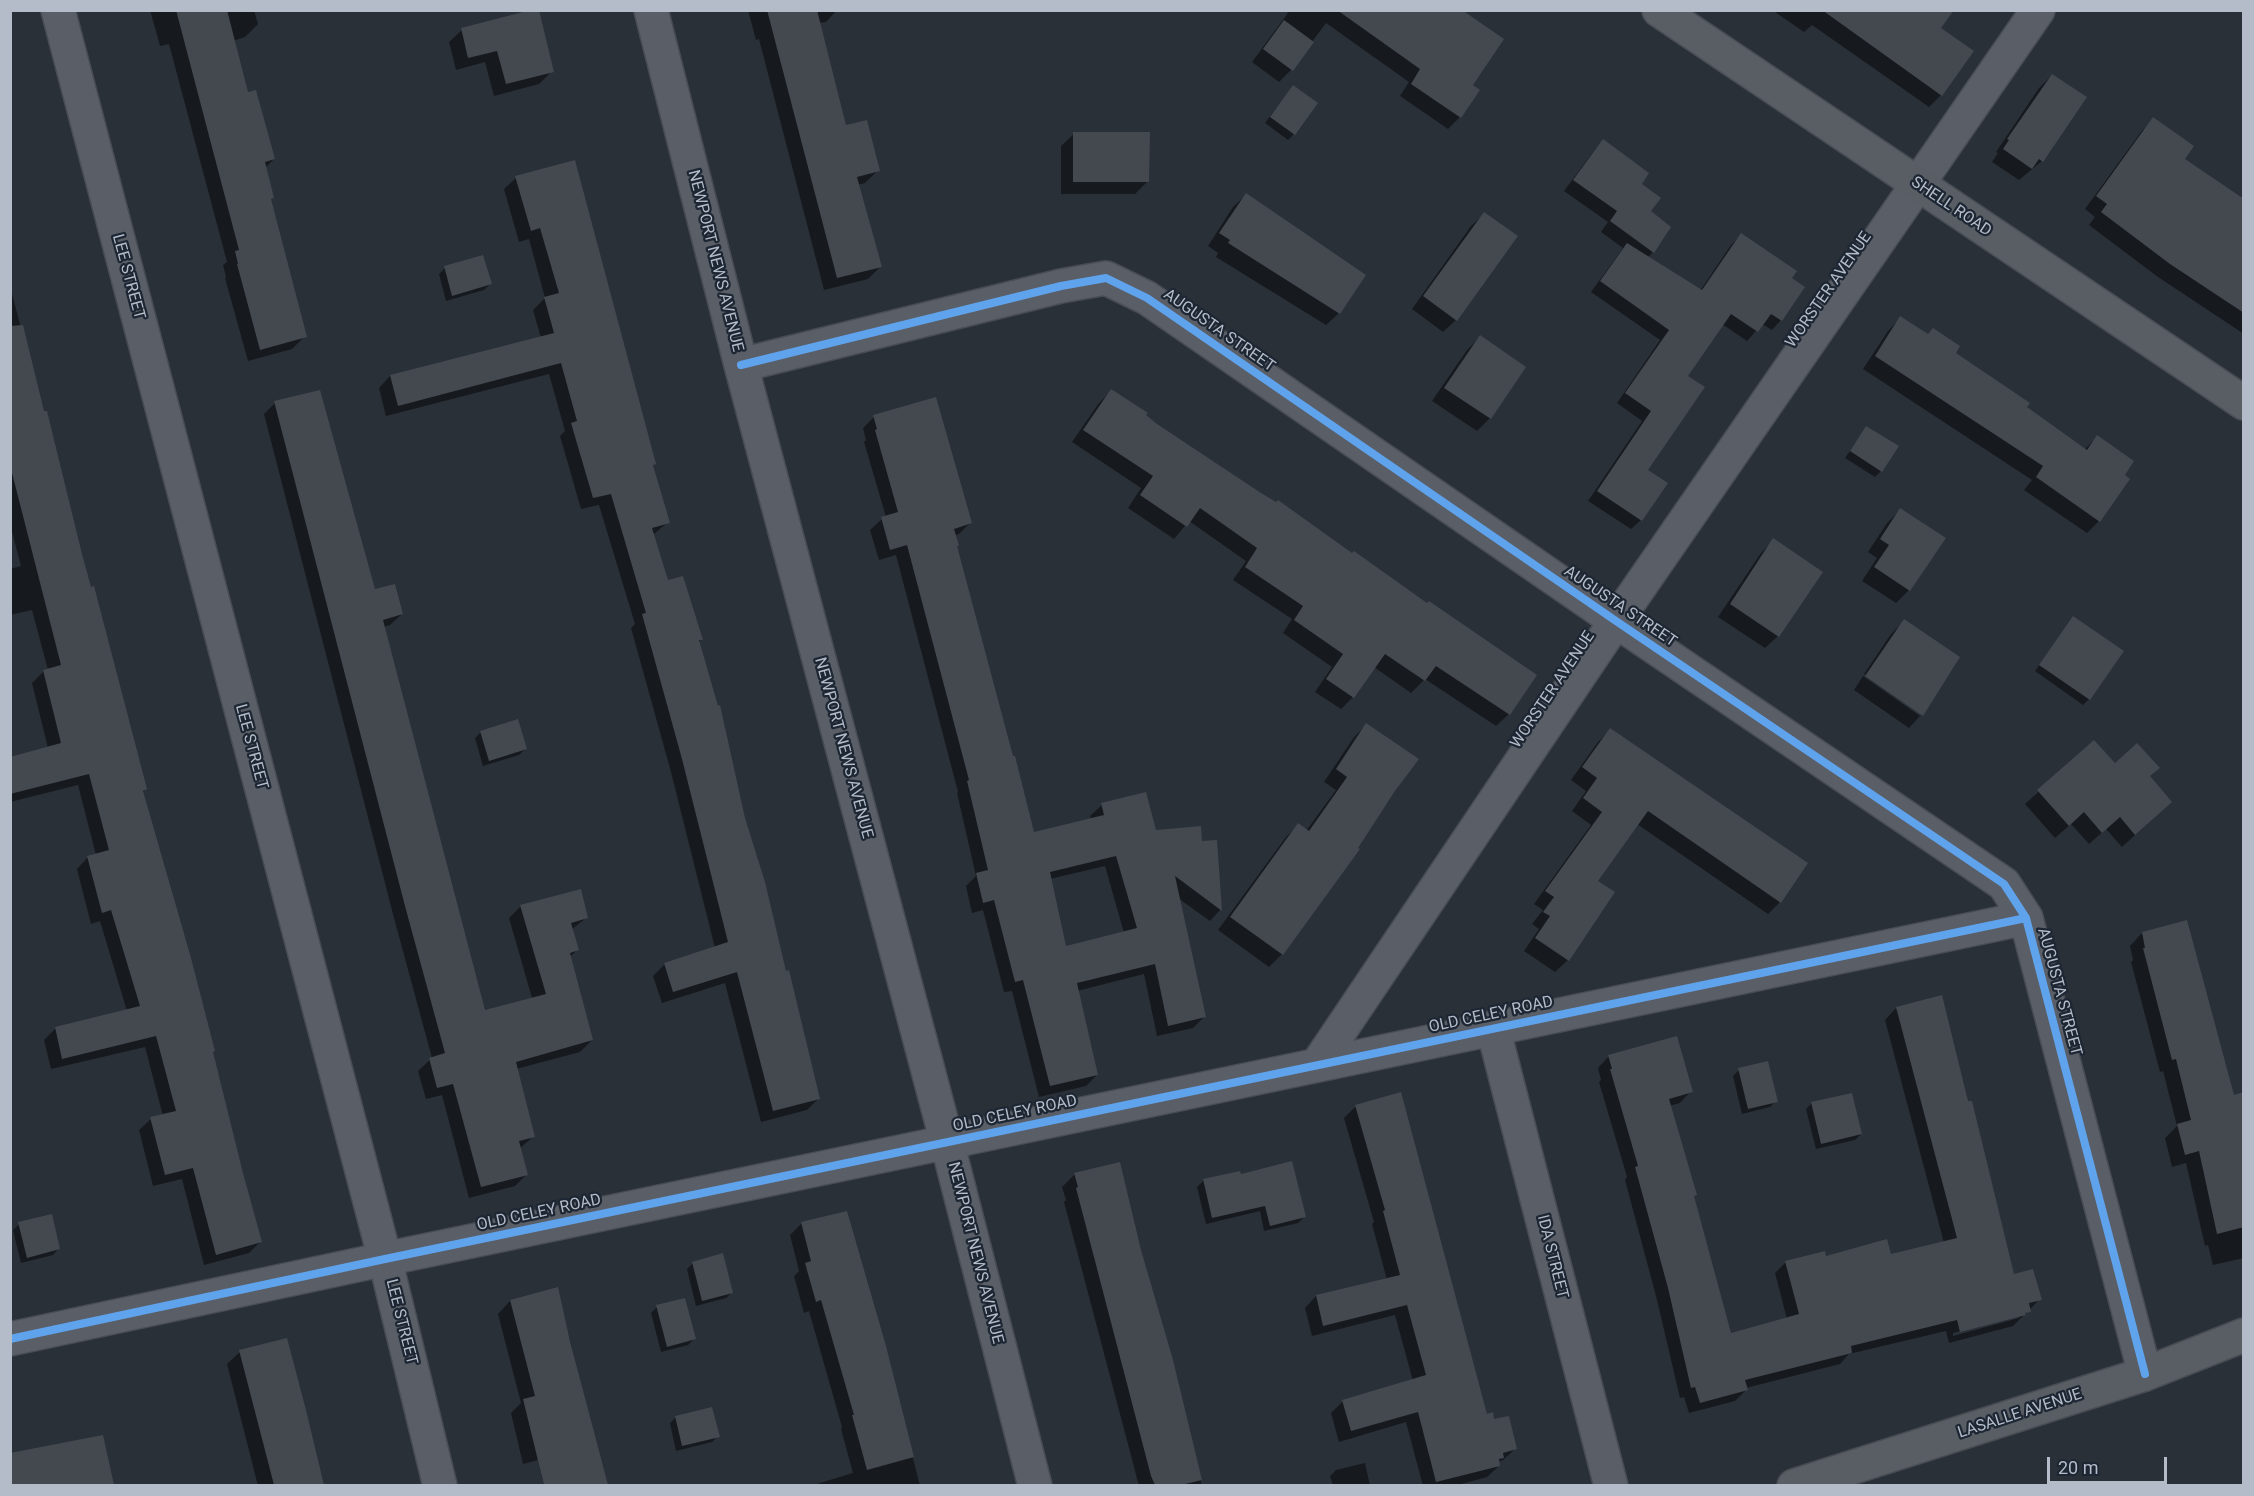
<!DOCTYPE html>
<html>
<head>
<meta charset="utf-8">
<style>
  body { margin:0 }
  #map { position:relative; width:2254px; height:1496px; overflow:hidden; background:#2a3038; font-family:Roboto,sans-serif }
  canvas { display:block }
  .frame { position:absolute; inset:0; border:12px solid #b4bcc9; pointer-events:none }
  .scale { position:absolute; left:2047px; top:1457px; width:120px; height:27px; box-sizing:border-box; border:3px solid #b4bcc9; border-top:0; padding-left:8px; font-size:18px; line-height:21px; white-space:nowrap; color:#b4bcc9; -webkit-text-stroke:4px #1d2633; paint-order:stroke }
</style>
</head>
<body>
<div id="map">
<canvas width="2254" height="1496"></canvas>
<div class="frame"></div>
<div class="scale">20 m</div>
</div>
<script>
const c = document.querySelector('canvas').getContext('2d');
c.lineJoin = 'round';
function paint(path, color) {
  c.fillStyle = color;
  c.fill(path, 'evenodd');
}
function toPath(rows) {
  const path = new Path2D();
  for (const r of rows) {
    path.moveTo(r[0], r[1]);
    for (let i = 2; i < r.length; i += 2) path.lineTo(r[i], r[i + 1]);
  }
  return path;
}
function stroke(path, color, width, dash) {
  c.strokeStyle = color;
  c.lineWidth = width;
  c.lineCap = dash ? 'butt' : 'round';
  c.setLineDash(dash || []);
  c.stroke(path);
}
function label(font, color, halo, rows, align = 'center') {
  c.font = font + ' Roboto,sans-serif';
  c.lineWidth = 4.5;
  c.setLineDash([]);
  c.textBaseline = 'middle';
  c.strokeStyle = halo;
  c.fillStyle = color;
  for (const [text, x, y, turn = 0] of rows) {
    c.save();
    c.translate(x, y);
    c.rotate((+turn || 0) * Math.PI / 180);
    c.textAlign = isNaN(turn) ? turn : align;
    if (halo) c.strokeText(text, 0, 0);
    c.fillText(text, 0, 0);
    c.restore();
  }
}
paint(toPath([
  [150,10,254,10,258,24,245,37,233,41,247,94,274,159,265,168,270,200,305,336,292,349,248,361,225,278,226,277,223,265,227,262,169,44,160,46],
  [748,10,837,10,826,22,819,23,845,127,878,170,865,183,857,185,880,267,868,279,824,290,759,39,756,40],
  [1285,10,1459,10,1470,85,1478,91,1460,117,1448,129,1400,96,1409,82,1326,23,1291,70,1279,82,1252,62,1288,13],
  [1772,10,1951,10,1939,29,1941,95,1929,107,1812,25,1804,32],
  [462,30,552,71,539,84,494,96,485,62,456,70,449,42],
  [2052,75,2042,161,2019,180,1992,162,1998,153,1996,152,2039,88],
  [1293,87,1294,134,1288,140,1265,123],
  [2153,119,2183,160,2244,219,2244,334,2158,277,2089,225,2095,217,2085,209,2141,132],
  [1074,134,1148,181,1135,194,1061,194,1061,146],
  [1603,141,1640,185,1649,211,1653,252,1647,258,1700,291,1731,245,1741,235,1789,279,1781,320,1772,330,1762,324,1747,341,1722,324,1686,376,1646,470,1641,520,1631,529,1588,501,1642,421,1617,403,1660,340,1591,292,1623,248,1601,232,1608,222,1564,191,1593,152],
  [574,162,668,522,653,535,667,582,702,639,698,642,819,1098,807,1110,761,1122,725,983,662,1003,653,976,665,964,715,948,671,772,631,628,635,624,599,505,581,509,560,436,565,431,549,374,386,416,379,388,390,376,541,338,533,310,545,298,529,239,519,242,504,189,516,178],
  [1246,195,1339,313,1326,325,1216,257,1218,253,1208,246,1233,207],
  [1484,214,1456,320,1443,332,1412,309,1471,226],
  [445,268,490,284,484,290,446,301,439,274],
  [10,286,80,555,146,789,142,793,260,1242,249,1253,204,1265,182,1179,153,1186,139,1130,151,1119,163,1116,145,1047,51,1069,44,1040,56,1028,127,1011,100,921,91,924,77,869,88,857,96,855,78,785,10,802,10,758,48,748,32,683,44,671,48,670,32,610,10,615,10,569,21,566,10,524],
  [1900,318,1953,353,2025,408,2084,450,2097,437,2099,521,2087,533,2024,490,2032,480,1863,369,1888,331],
  [1480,337,1490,418,1477,431,1432,401,1467,350],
  [1111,391,1156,425,1535,676,1509,714,1496,726,1425,679,1411,693,1374,667,1353,697,1341,709,1315,692,1332,667,1283,633,1292,619,1233,580,1246,561,1189,521,1174,539,1128,508,1141,488,1072,442,1099,403],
  [275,403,374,591,402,614,390,625,383,627,484,1012,532,998,509,918,521,906,586,918,571,930,577,950,570,957,592,1040,580,1052,516,1069,534,1136,519,1149,527,1174,515,1186,469,1198,442,1095,426,1099,418,1071,432,1058,394,918,264,414],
  [874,417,970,523,959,534,955,535,956,547,1033,834,1091,820,1090,816,1102,805,1155,831,1201,843,1215,842,1220,910,1210,921,1178,898,1204,1017,1193,1028,1157,1036,1144,974,1077,991,1097,1075,1086,1086,1039,1097,1012,991,1004,992,983,910,972,913,966,886,976,876,957,793,958,792,896,555,879,560,870,530,882,519,886,517,864,442,866,440,863,428],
  [1105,866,1124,933,1064,948,1050,879],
  [1866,428,1881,471,1875,477,1845,458],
  [1900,510,1944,539,1909,590,1896,603,1862,581,1877,558,1868,552,1887,523],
  [1774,540,1778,636,1765,648,1718,617,1761,553],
  [2073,618,2089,699,2083,705,2035,671],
  [1904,621,1958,657,1921,716,1921,713,1864,674,1891,634],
  [1863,676,1920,716,1909,728,1854,690],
  [1367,724,1417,759,1356,848,1358,849,1282,954,1269,967,1218,930,1286,837,1298,825,1306,831,1336,790,1324,782,1354,737],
  [1610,730,1780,902,1768,914,1637,824,1596,881,1568,960,1555,972,1524,951,1539,929,1532,924,1543,910,1534,904,1591,825,1572,811,1586,791,1571,780,1598,742],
  [481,732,525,749,519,755,483,766,475,738],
  [2094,742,2115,765,2148,777,2158,814,2122,847,2106,829,2089,844,2071,824,2055,838,2025,804],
  [2142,933,2233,1097,2244,1094,2244,1258,2213,1265,2208,1245,2205,1246,2186,1163,2172,1167,2165,1138,2177,1126,2163,1071,2160,1072,2131,962,2133,960,2130,946],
  [1896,1008,2013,1276,2040,1299,2013,1326,1949,1343,1946,1331,1849,1354,1840,1364,1746,1388,1746,1390,1735,1401,1689,1413,1684,1397,1680,1398,1657,1300,1625,1180,1627,1177,1599,1082,1601,1080,1598,1068,1609,1056,1691,1091,1680,1103,1669,1106,1695,1195,1693,1197,1730,1335,1787,1319,1775,1273,1786,1262,1825,1257,1890,1256,1944,1243,1885,1020],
  [2019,1315,2019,1318,1953,1336,1953,1333],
  [1739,1070,1776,1101,1770,1107,1742,1114,1733,1076],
  [1812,1103,1861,1134,1855,1140,1816,1149,1806,1109],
  [1356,1106,1486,1415,1493,1421,1515,1449,1503,1460,1498,1462,1499,1466,1487,1477,1454,1486,1423,1486,1406,1422,1339,1442,1331,1413,1343,1401,1413,1381,1395,1315,1312,1336,1305,1308,1316,1296,1387,1280,1372,1224,1374,1222,1344,1118],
  [1075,1174,1140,1251,1172,1361,1202,1486,1139,1486,1064,1202,1066,1200,1062,1187],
  [1203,1181,1304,1217,1298,1223,1264,1231,1260,1211,1206,1224,1197,1187],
  [802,1223,885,1346,920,1486,810,1486,853,1473,841,1429,842,1427,809,1311,804,1313,794,1276,799,1271,790,1235],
  [19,1224,58,1249,53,1255,21,1263,13,1230],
  [693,1263,732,1292,726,1298,696,1306,687,1269],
  [557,1289,607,1486,544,1486,538,1460,523,1464,511,1413,521,1403,498,1314,510,1301],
  [657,1307,694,1339,688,1345,661,1352,651,1313],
  [285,1340,323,1486,258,1486,227,1364,240,1352],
  [676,1417,718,1436,712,1442,676,1451,670,1423],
  [10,1455,112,1483,109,1486,10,1486],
  [1365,1463,1370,1486,1333,1486,1330,1476,1336,1470]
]), '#0007');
paint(toPath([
  [176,10,227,10,248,92,256,90,275,159,265,162,274,198,271,199,307,337,260,350,237,264,238,264,235,251,239,250],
  [531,10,539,10,554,72,506,84,497,51,468,58,461,28],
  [767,10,817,10,846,125,867,120,880,171,857,177,882,267,837,278],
  [1337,10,1462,10,1504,39,1473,85,1480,90,1461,118,1411,84,1420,69],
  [1822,10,1954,10,1941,28,1974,51,1942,96],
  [1284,20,1314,42,1293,71,1263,49],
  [2052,74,2087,97,2043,162,2039,159,2032,169,2003,149,2009,140,2007,139],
  [1293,85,1318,103,1295,135,1270,117],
  [2153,117,2194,146,2185,159,2244,199,2244,313,2170,264,2101,212,2107,204,2096,196],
  [1073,132,1150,132,1149,182,1073,182],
  [1603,139,1649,173,1642,184,1661,198,1651,211,1671,227,1654,253,1610,221,1617,211,1573,180],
  [575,160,656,464,653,465,670,523,652,528,668,580,683,576,703,640,699,640,718,706,720,705,745,818,765,882,786,971,789,970,820,1099,773,1111,737,972,673,992,664,963,728,942,682,759,642,614,646,613,611,494,593,498,571,423,577,421,561,363,398,406,390,375,554,333,544,297,559,293,540,228,531,231,515,176],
  [1246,193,1366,275,1340,314,1228,243,1230,240,1219,233],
  [1484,212,1518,236,1457,321,1423,296],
  [1741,233,1797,271,1792,278,1805,287,1782,321,1771,314,1758,332,1731,314,1688,376,1705,387,1648,470,1668,483,1642,521,1597,491,1651,411,1625,393,1669,330,1600,281,1627,243,1702,290],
  [483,255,492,284,452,296,444,266],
  [1900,316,1928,334,1933,328,1960,346,1956,353,2030,403,2027,407,2087,450,2097,435,2134,461,2125,475,2130,479,2100,522,2036,477,2043,466,1875,356],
  [23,325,44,411,47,411,82,554,91,587,94,586,147,789,143,791,191,958,215,1051,213,1052,243,1173,262,1242,216,1255,193,1168,165,1175,150,1117,176,1111,156,1036,62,1059,55,1027,140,1006,111,910,102,913,87,856,109,850,89,774,10,794,10,757,61,743,43,670,61,665,10,465,10,326],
  [1480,335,1526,367,1491,419,1444,388],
  [1111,389,1148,413,1146,415,1157,424,1261,493,1276,502,1278,500,1352,553,1354,551,1427,603,1429,601,1537,675,1510,715,1436,666,1425,681,1385,654,1354,698,1326,679,1343,654,1294,620,1303,606,1245,567,1257,548,1200,508,1187,527,1140,495,1153,476,1083,430],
  [320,390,375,589,395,584,403,614,383,620,485,1010,546,994,520,905,581,889,588,918,571,923,579,950,570,953,593,1040,516,1062,535,1137,519,1141,528,1175,481,1187,453,1084,437,1088,429,1058,445,1053,405,906,274,401],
  [936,397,972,523,954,529,959,546,957,546,1013,756,1015,756,1034,832,1104,815,1101,803,1146,792,1156,830,1201,826,1202,841,1217,840,1222,911,1175,876,1206,1017,1168,1026,1155,964,1077,983,1098,1075,1050,1086,1023,980,1015,982,994,900,983,903,976,873,988,870,967,781,969,780,907,545,890,550,881,517,898,512,875,430,877,429,873,415],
  [1116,856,1137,928,1066,946,1050,872],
  [1866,426,1899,446,1882,472,1850,451],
  [1900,508,1946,538,1910,591,1874,567,1889,545,1880,539],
  [1773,538,1823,572,1779,637,1730,604],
  [2073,616,2124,651,2090,700,2039,665],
  [1904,619,1960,657,1923,716,1865,676],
  [518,719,527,749,489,761,480,731],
  [1366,723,1419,759,1395,791,1358,848,1360,849,1283,955,1230,917,1298,823,1309,831,1347,777,1336,769],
  [1610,728,1808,863,1781,903,1648,811,1598,881,1615,892,1569,961,1535,938,1550,916,1543,912,1554,897,1545,891,1602,812,1583,798,1597,778,1582,767],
  [2094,740,2115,763,2137,743,2160,768,2150,776,2172,802,2135,835,2120,817,2102,833,2084,812,2069,826,2037,790],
  [2187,920,2234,1095,2244,1092,2244,1227,2217,1234,2199,1151,2185,1155,2177,1124,2191,1120,2176,1059,2172,1060,2143,948,2145,948,2142,932],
  [1942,995,1968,1101,1972,1101,2014,1274,2033,1269,2042,1300,2029,1303,2031,1312,2025,1313,2026,1315,1960,1332,1957,1320,1851,1346,1852,1353,1745,1380,1748,1390,1700,1403,1695,1387,1691,1388,1668,1288,1635,1167,1638,1166,1610,1069,1612,1069,1608,1055,1677,1036,1693,1092,1669,1099,1697,1195,1694,1196,1731,1333,1799,1314,1785,1261,1825,1251,1826,1256,1887,1239,1891,1254,1957,1238,1896,1007],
  [1768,1061,1778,1102,1748,1109,1738,1068],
  [1401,1092,1487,1414,1493,1412,1494,1419,1509,1416,1517,1449,1503,1453,1504,1458,1499,1459,1500,1466,1436,1482,1418,1412,1351,1431,1342,1400,1426,1375,1407,1305,1323,1326,1316,1295,1400,1275,1383,1211,1385,1210,1355,1105],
  [1852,1093,1862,1134,1821,1144,1811,1102],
  [1292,1161,1306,1217,1270,1226,1265,1206,1212,1218,1203,1179,1240,1171,1241,1174],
  [1120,1162,1141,1250,1173,1360,1202,1480,1181,1485,1155,1485,1151,1476,1076,1188,1078,1187,1074,1173],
  [847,1211,886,1346,914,1457,867,1470,852,1415,854,1415,821,1300,816,1302,805,1263,811,1261,801,1222],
  [52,1214,60,1249,27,1258,18,1222],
  [723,1253,733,1293,702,1301,692,1262],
  [558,1287,570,1341,608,1485,544,1485,523,1399,535,1396,510,1300],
  [685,1298,696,1339,667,1347,656,1305],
  [287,1338,306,1410,324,1485,274,1485,239,1350],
  [712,1407,720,1437,682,1446,675,1416],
  [103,1435,114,1485,10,1485,10,1453]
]), '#444950');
const street = toPath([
  [58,10,385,1259,440,1486],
  [651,10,741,365,947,1142,1035,1486],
  [741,365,1061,286,1106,278,1147,298,1616,621,2004,884,2026,918,2145,1374],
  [1493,1028,1611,1486],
  [1317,1065,1616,621,2038,10],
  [10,1339,385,1259,2026,918]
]);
const secondary = toPath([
  [1659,10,2244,403],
  [1794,1486,2145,1374,2244,1335]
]);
stroke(street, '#484c53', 36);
stroke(secondary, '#484c53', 36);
stroke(street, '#5a5e66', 33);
stroke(secondary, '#595d64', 33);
stroke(toPath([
  [741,365,1061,286,1106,278,1147,298,1616,621,2004,884,2026,918,2145,1374],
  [10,1339,385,1259,2026,918]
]), '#60a3ed', 8);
label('16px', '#b4bcc9', '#1d2633', [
  ["SHELL ROAD",1951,207,34],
  ["NEWPORT NEWS AVENUE",715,261,76],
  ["LEE STREET",128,277,75],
  ["WORSTER AVENUE",1829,290,-55],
  ["AUGUSTA STREET",1219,331,35],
  ["AUGUSTA STREET",1620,607,34],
  ["WORSTER AVENUE",1553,690,-56],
  ["LEE STREET",251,747,75],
  ["NEWPORT NEWS AVENUE",843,748,75],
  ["AUGUSTA STREET",2059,992,75],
  ["OLD CELEY ROAD",1491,1015,-12],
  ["OLD CELEY ROAD",1015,1114,-12],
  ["OLD CELEY ROAD",539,1213,-12],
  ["NEWPORT NEWS AVENUE",975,1253,76],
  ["IDA STREET",1552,1257,76],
  ["LEE STREET",401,1322,76],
  ["LASALLE AVENUE",2020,1414,-18]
]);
</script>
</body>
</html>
